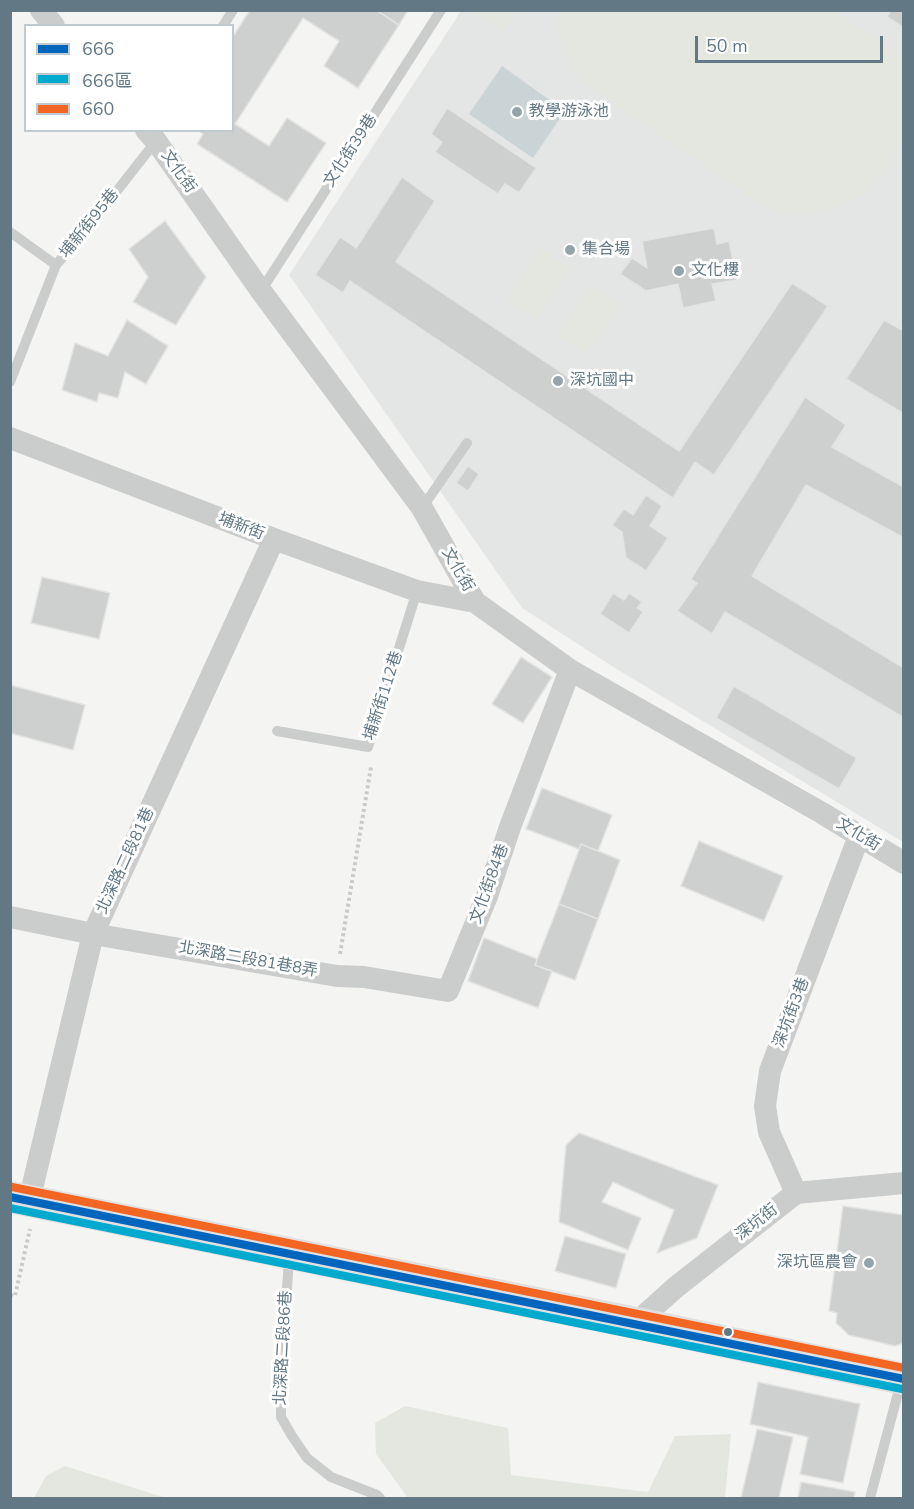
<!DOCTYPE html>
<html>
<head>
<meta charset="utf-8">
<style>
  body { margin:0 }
  #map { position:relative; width:914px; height:1509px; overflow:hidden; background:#f4f4f2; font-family:"Nunito Sans","Noto Sans TC",sans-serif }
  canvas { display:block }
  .frame { position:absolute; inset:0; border:12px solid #627884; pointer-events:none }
  .legend { position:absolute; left:24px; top:24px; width:210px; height:108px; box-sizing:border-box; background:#fff; border:2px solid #c0c9ce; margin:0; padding:8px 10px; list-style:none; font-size:18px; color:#627884 }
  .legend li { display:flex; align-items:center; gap:12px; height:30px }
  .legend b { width:30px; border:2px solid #c0c9ce }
  .scale { position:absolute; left:695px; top:36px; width:188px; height:27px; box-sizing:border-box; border:3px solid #627884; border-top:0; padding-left:8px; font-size:18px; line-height:21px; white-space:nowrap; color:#627884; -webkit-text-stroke:4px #fff; paint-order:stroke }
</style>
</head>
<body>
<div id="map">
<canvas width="914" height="1509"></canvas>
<div class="frame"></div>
<ul class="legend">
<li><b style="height:8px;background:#0065bd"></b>666</li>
<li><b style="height:8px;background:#00a9ce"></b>666區</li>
<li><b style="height:8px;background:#f26522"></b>660</li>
</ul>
<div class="scale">50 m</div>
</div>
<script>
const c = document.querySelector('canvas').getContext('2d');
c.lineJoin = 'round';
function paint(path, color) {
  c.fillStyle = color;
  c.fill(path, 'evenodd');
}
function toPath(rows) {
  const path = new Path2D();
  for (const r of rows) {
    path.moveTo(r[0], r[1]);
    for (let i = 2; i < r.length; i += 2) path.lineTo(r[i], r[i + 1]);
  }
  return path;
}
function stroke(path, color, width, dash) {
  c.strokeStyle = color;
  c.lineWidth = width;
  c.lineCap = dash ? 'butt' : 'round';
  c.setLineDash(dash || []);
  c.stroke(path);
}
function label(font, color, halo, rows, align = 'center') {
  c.font = font + ' "Nunito Sans","Noto Sans TC",sans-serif';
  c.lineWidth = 6;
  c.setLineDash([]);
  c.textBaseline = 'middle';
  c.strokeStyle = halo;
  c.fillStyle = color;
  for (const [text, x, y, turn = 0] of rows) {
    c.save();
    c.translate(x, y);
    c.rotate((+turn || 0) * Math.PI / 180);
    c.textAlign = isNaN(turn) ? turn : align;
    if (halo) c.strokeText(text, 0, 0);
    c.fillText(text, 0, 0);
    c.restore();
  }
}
paint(toPath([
  [461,11,903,11,903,842,615,668,522,608,289,275]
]), '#e4e5e5');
paint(toPath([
  [471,11,517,11,503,32],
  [557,11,834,11,903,57,902,125,898,146,886,170,865,193,842,207,793,216,766,207,590,87,575,72,563,49,557,25],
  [541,249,570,269,536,319,507,299],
  [591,285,620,305,585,354,556,335],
  [405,1406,508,1428,511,1475,648,1492,675,1436,731,1434,725,1498,408,1498,376,1454,375,1423],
  [65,1466,166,1498,34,1498,46,1476]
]), '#e4e7e0');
paint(toPath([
  [502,66,565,111,533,158,469,114]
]), '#cad4d6');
const building = toPath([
  [250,10,376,10,399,25,358,88,324,66,339,41,303,18,235,124,269,146,287,118,326,143,287,202,197,144,203,134,197,130,232,130,232,38,250,10],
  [376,10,408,10,399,25,376,10],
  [891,10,904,10,904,28,887,17,891,10],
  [447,108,536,168,519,193,505,184,498,194,435,152,442,142,431,134,447,108],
  [402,177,435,201,396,262,679,451,792,283,828,306,714,475,695,462,673,498,350,281,343,293,315,275,340,237,356,248,402,177],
  [165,221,206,277,176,325,133,302,148,277,129,249,165,221],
  [714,228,717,244,729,241,737,280,712,284,716,301,683,308,678,284,646,291,620,274,632,258,647,268,642,241,714,228],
  [127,320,168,346,146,384,125,372,118,398,99,393,97,402,62,390,75,343,108,356,127,320],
  [884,320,904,331,904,414,846,379,884,320],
  [805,397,846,425,832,447,904,487,904,538,806,485,752,576,904,668,904,718,725,612,712,634,677,611,697,583,691,579,805,397],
  [468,466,479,474,468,491,456,483,468,466],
  [646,495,662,506,650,526,668,538,646,571,626,558,622,532,612,525,624,509,633,515,646,495],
  [42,577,110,593,99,639,31,623,42,577],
  [613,593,624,600,629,593,642,602,637,608,643,612,629,633,600,614,613,593],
  [521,657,552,677,523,723,492,704,521,657],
  [10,685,85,705,73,750,10,733,10,685],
  [734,686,857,758,839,789,716,718,734,686],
  [542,788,612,815,598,851,581,844,579,849,526,829,542,788],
  [699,841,783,876,764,921,681,886,699,841],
  [581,844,620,860,598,919,559,904,581,844],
  [559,904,598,919,575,980,535,965,559,904],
  [484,938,537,959,535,965,552,971,538,1008,468,981,484,938],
  [579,1133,718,1185,697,1238,657,1253,674,1210,613,1182,602,1202,641,1218,628,1250,559,1222,566,1145,579,1133],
  [843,1206,904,1215,904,1343,895,1346,849,1335,836,1323,837,1313,829,1311,843,1206],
  [565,1236,626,1254,616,1288,555,1271,565,1236],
  [758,1382,860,1404,843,1483,800,1474,808,1437,750,1424,758,1382],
  [757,1429,793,1437,779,1498,741,1498,757,1429],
  [801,1482,855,1492,854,1498,798,1498,801,1482]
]);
paint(building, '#cecfcf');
stroke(building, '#e3e3e2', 1.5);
stroke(toPath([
  [340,954,371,767],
  [10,1295,15,1296,30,1229]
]), '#cacacb', 4, [3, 3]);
stroke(toPath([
  [223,26,233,10],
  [10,232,56,265],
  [261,291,441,10],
  [10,382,56,265,91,224,156,141],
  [422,508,467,443],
  [277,731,368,747,417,591],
  [289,1257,281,1387,281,1417,292,1436,307,1458,331,1477,377,1495,380,1498],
  [870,1498,901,1382]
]), '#cbcdcd', 10);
stroke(toPath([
  [41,10,54,26],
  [146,130,156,141,261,291,422,508,475,602,570,670,822,813,904,863],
  [10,438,274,539,417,591,475,602],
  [10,917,93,934,337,976,364,977,448,991,487,896,510,827,570,670],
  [796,1193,769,1132,765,1106,770,1071,859,836],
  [29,1201,93,934,274,539],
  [636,1323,676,1287,796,1193,904,1183]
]), '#cbcdcd', 22);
stroke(toPath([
  [10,1197,636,1323,904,1379]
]), '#e0e0e0', 32);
stroke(toPath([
  [10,1197,904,1379]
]), '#0065bd', 8);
stroke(toPath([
  [10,1208,902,1389]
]), '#00a9ce', 8);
stroke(toPath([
  [12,1187,904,1368]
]), '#f26522', 8);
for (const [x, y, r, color] of [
  [517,112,6,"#95a3aa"],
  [570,250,6,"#95a3aa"],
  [679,271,6,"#95a3aa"],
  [558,381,6,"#95a3aa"],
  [869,1263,6,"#95a3aa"],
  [728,1332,5,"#627884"]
]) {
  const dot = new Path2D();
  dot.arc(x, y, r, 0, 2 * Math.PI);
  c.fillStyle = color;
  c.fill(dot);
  stroke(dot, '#fff', 2);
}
label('16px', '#627884', '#fff', [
  ["教學游泳池",529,112],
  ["集合場",582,250],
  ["文化樓",691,271],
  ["深坑國中",570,381],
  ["深坑區農會",857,1263,"right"]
], 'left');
label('16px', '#627884', '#fff', [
  ["文化街39巷",351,151,-57],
  ["文化街",178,172,55],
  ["埔新街95巷",90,224,-51],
  ["埔新街",241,527,21],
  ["文化街",457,570,60],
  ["埔新街112巷",384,696,-72],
  ["文化街",858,835,31],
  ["北深路二段81巷",126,861,-65],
  ["文化街84巷",490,884,-70],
  ["北深路二段81巷8弄",248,960,10],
  ["深坑街3巷",792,1013,-69],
  ["深坑街",757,1223,-38],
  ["北深路二段86巷",284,1348,-87]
]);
</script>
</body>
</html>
